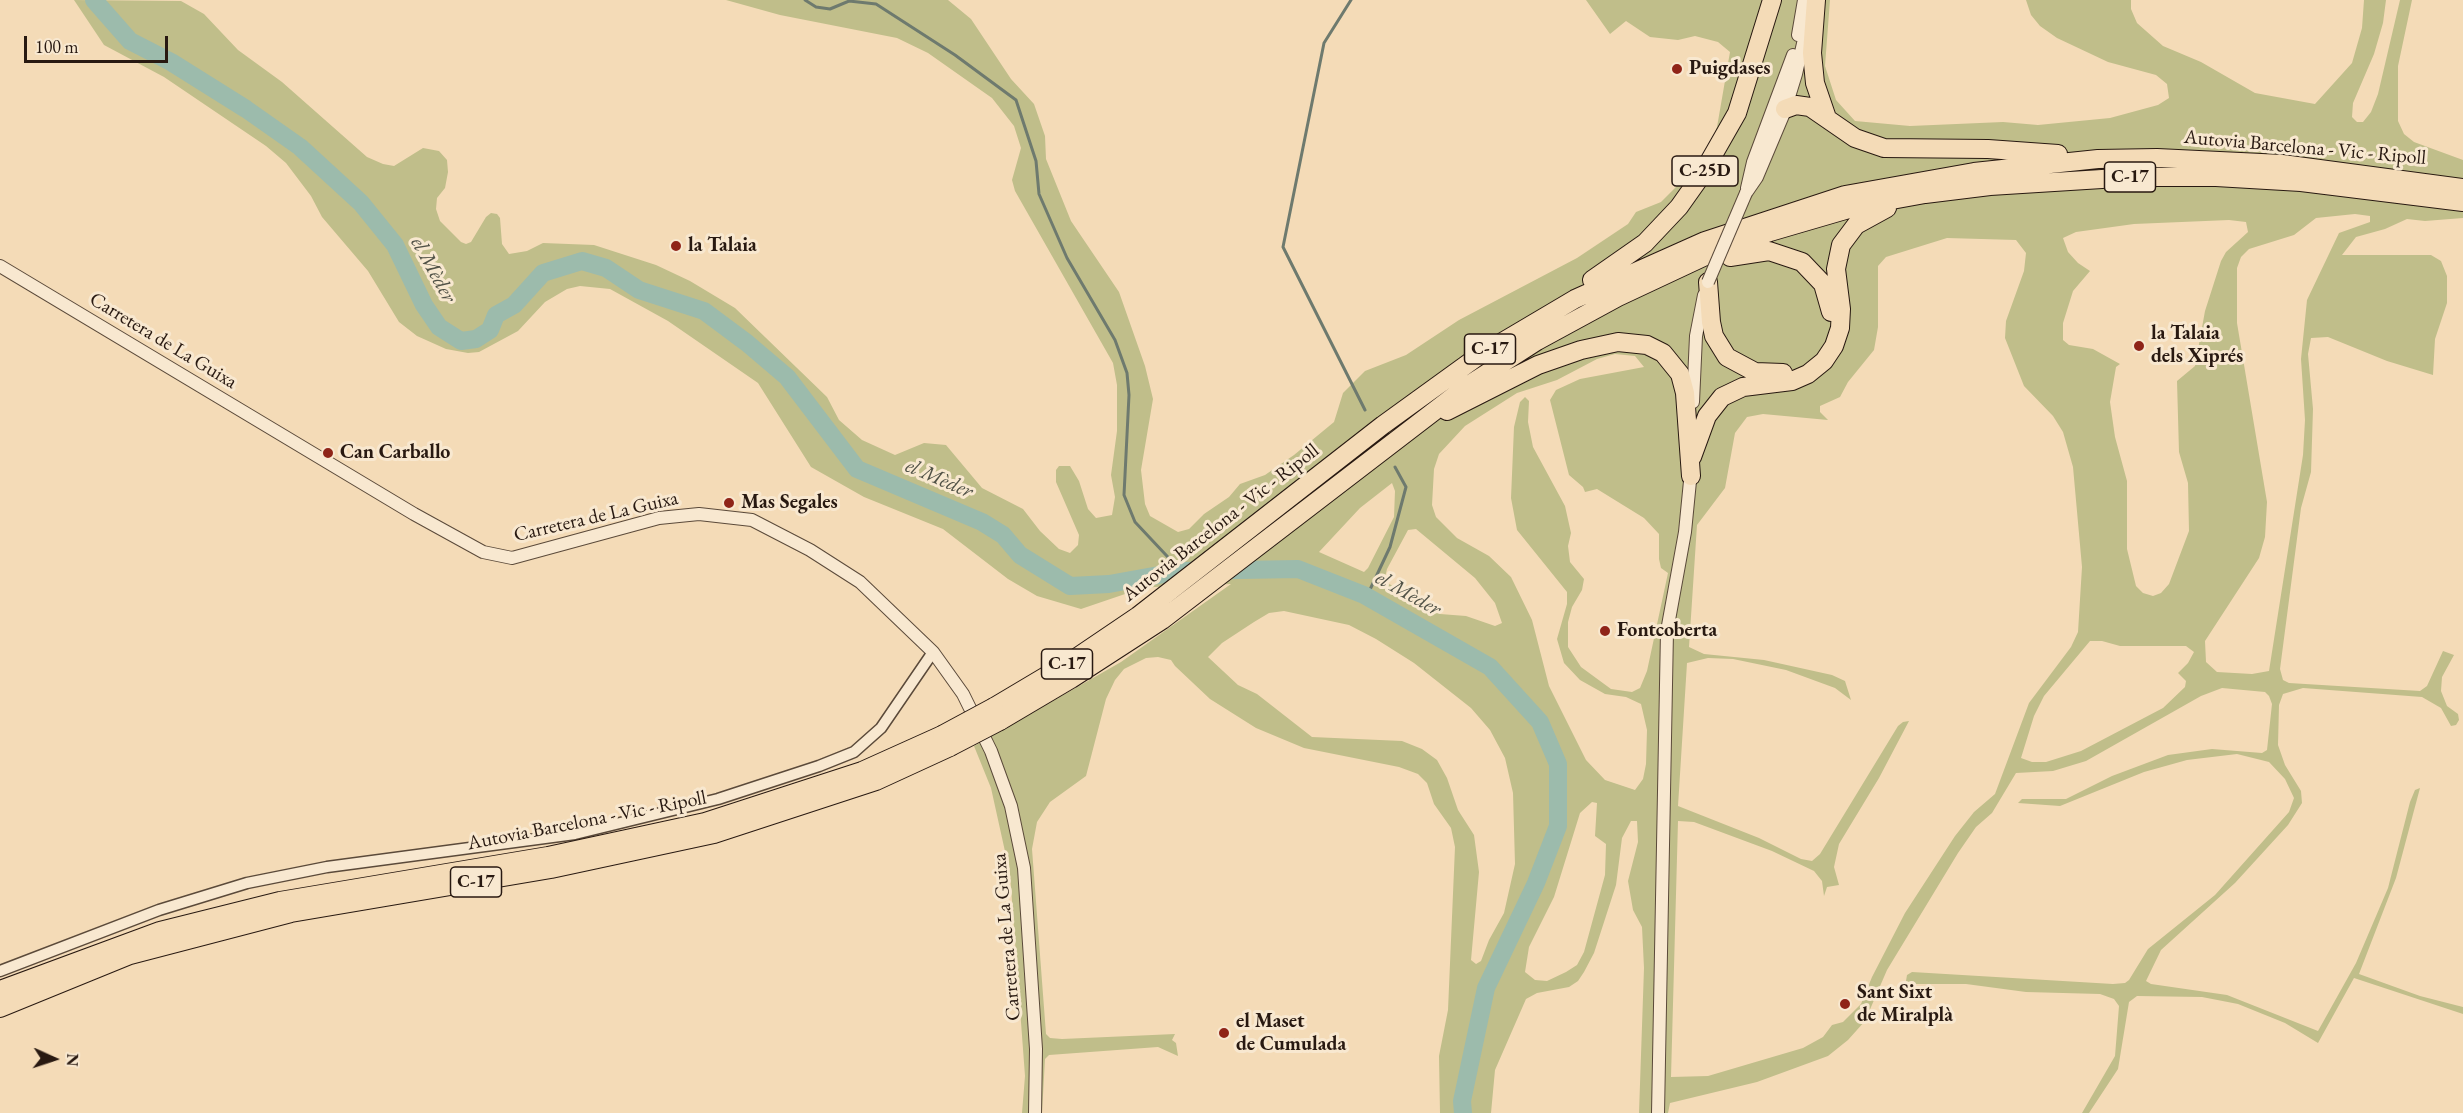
<!DOCTYPE html>
<html>
<head>
<meta charset="utf-8">
<style>
  body { margin:0 }
  #map { position:relative; width:2463px; height:1113px; overflow:hidden; background:#f4dbb7; font-family:"EB Garamond",serif }
  canvas { display:block }
  .north { position:absolute; left:24px; top:1029px; width:60px; height:60px; -webkit-text-stroke:4px #f8e8d0; paint-order:stroke; rotate:93deg; font-size:16px; font-weight:700; line-height:24px; text-align:center; color:#281911 }
  .north::after { content:''; display:block; margin:auto; width:21px; height:27px; background:#281911; clip-path:polygon(50% 0,100% 100%,50% 72%,0 100%) }
  .scale { position:absolute; left:24px; top:36px; width:144px; height:27px; box-sizing:border-box; border:3px solid #281911; border-top:0; padding-left:8px; font-size:18px; line-height:21px; white-space:nowrap; color:#281911; -webkit-text-stroke:4px #f8e8d0; paint-order:stroke }
</style>
</head>
<body>
<div id="map">
<canvas width="2463" height="1113"></canvas>
<div class="north">N</div>
<div class="scale">100 m</div>
</div>
<script>
const c = document.querySelector('canvas').getContext('2d');
c.lineJoin = 'round';
function paint(path, color) {
  c.fillStyle = color;
  c.fill(path, 'evenodd');
}
function toPath(rows) {
  const path = new Path2D();
  for (const r of rows) {
    path.moveTo(r[0], r[1]);
    for (let i = 2; i < r.length; i += 2) path.lineTo(r[i], r[i + 1]);
  }
  return path;
}
function stroke(path, color, width, dash) {
  c.strokeStyle = color;
  c.lineWidth = width;
  c.lineCap = dash ? 'butt' : 'round';
  c.setLineDash(dash || []);
  c.stroke(path);
}
function label(font, color, halo, rows, align = 'center') {
  c.font = font + ' "EB Garamond",serif';
  c.lineWidth = 6;
  c.setLineDash([]);
  c.textBaseline = 'middle';
  c.strokeStyle = halo;
  c.fillStyle = color;
  for (const [text, x, y, turn = 0] of rows) {
    c.save();
    c.translate(x, y);
    c.rotate((+turn || 0) * Math.PI / 180);
    c.textAlign = isNaN(turn) ? turn : align;
    if (halo) c.strokeText(text, 0, 0);
    c.fillText(text, 0, 0);
    c.restore();
  }
}
paint(toPath([
  [74,0,181,1,204,14,238,50,282,82,367,157,383,164,394,166,423,148,439,151,447,160,448,172,445,188,437,198,436,209,440,221,461,242,466,244,471,242,486,217,491,213,497,214,500,218,502,244,509,254,527,251,543,243,594,245,656,265,690,281,735,308,827,397,839,420,862,440,895,455,924,443,946,445,982,488,1023,509,1040,531,1059,549,1070,553,1078,545,1079,535,1056,482,1056,470,1059,466,1070,466,1079,481,1088,509,1096,518,1112,515,1115,497,1111,475,1117,431,1117,385,1113,363,1015,191,1012,180,1021,148,1014,126,992,98,982,91,928,53,897,38,780,15,726,0,948,0,971,19,1011,79,1034,104,1045,136,1046,159,1071,221,1119,292,1145,366,1153,399,1141,470,1145,504,1150,516,1178,532,1189,529,1204,514,1229,497,1240,484,1265,475,1294,455,1334,422,1343,393,1365,371,1406,355,1459,320,1577,258,1628,224,1636,212,1661,202,1698,165,1709,148,1717,127,1730,52,1718,42,1695,36,1678,40,1650,37,1626,21,1610,34,1586,0,1830,0,1825,66,1836,100,1855,121,1910,126,2003,122,2038,125,2110,118,2158,105,2169,98,2167,84,2156,75,2108,62,2057,38,2040,26,2031,15,2026,0,2131,0,2131,9,2137,23,2163,46,2201,62,2255,93,2315,104,2352,63,2362,28,2364,0,2386,0,2383,23,2374,54,2353,103,2352,117,2357,122,2363,122,2371,112,2378,94,2400,0,2412,0,2398,66,2398,121,2404,134,2414,142,2463,160,2463,218,2425,221,2407,219,2385,229,2356,237,2342,255,2431,255,2441,261,2447,276,2447,303,2435,339,2433,375,2387,361,2328,337,2311,338,2308,354,2313,409,2311,472,2301,508,2280,669,2283,680,2289,683,2420,691,2427,686,2443,651,2454,655,2442,677,2441,691,2447,706,2458,714,2459,720,2456,725,2451,726,2441,708,2422,697,2303,688,2283,694,2279,705,2278,745,2285,765,2301,791,2302,803,2288,825,2235,883,2161,950,2146,981,2151,984,2227,995,2318,1031,2356,963,2388,888,2410,802,2415,790,2420,788,2396,878,2359,974,2420,996,2463,1007,2463,1014,2354,978,2318,1043,2285,1023,2238,1004,2202,997,2137,996,2129,1002,2118,1069,2089,1113,2082,1113,2115,1056,2119,1006,2114,999,2100,994,2026,992,1966,984,1914,984,1906,981,1907,975,1912,972,2113,984,2125,983,2129,980,2148,949,2215,895,2289,812,2294,798,2285,779,2269,762,2237,754,2187,760,2144,772,2060,806,2018,803,2022,799,2066,799,2112,776,2168,755,2212,749,2262,753,2267,750,2272,704,2269,696,2265,692,2222,688,2201,696,2086,761,2053,771,2016,773,1992,813,1976,827,1958,853,1887,970,1865,1021,1848,1040,1828,1056,1757,1082,1670,1103,1668,1113,1639,1113,1644,968,1642,927,1633,910,1628,881,1638,842,1637,821,1631,821,1622,838,1616,885,1594,953,1584,972,1578,981,1569,987,1537,993,1526,999,1495,1070,1491,1113,1440,1113,1439,1056,1448,1010,1455,847,1451,828,1434,804,1427,783,1418,774,1399,767,1304,748,1256,728,1210,699,1175,666,1171,660,1158,657,1146,658,1124,669,1115,680,1106,699,1086,776,1050,802,1037,822,1032,849,1046,1034,1050,1038,1062,1039,1175,1034,1172,1040,1176,1043,1178,1056,1158,1047,1049,1055,1045,1059,1042,1113,1022,1113,1025,1076,1010,874,991,788,974,746,1121,662,1231,584,1154,587,1128,593,1081,609,1037,596,1008,579,943,529,864,497,811,467,758,383,668,321,610,289,580,286,567,289,545,302,518,331,479,352,468,353,446,349,417,336,399,322,368,271,322,217,311,196,286,163,266,146,164,77,104,45],
  [2355,214,2370,216,2370,222,2339,233,2307,300,2301,359,2305,420,2303,455,2269,671,2252,674,2217,672,2206,662,2205,641,2259,558,2265,537,2267,502,2237,323,2237,268,2241,257,2249,249,2294,235,2316,218],
  [2229,220,2246,222,2248,232,2226,252,2221,261,2205,311,2195,366,2177,381,2179,452,2188,483,2189,531,2169,584,2161,593,2153,596,2143,593,2136,586,2127,549,2127,481,2115,437,2110,402,2116,367,2120,364,2093,349,2069,345,2063,340,2063,323,2073,291,2090,271,2078,263,2068,252,2063,238,2076,232,2134,224],
  [1947,238,2016,240,2026,253,2024,271,2006,321,2005,338,2024,386,2053,416,2063,432,2073,467,2082,567,2078,632,2071,647,2029,703,1995,794,1974,812,1955,836,1905,913,1872,977,1861,1004,1843,1022,1832,1025,1823,1037,1803,1048,1708,1076,1671,1077,1678,821,1694,822,1772,851,1814,871,1822,881,1824,896,1827,887,1839,885,1834,867,1839,844,1879,778,1909,721,1903,722,1898,726,1820,854,1812,861,1801,859,1759,838,1678,806,1687,663,1708,658,1733,659,1786,670,1835,688,1851,700,1845,681,1832,675,1764,660,1704,654,1689,647,1697,525,1725,488,1735,433,1747,417,1763,414,1828,420,1820,412,1820,406,1840,397,1848,382,1874,350,1878,327,1878,266,1886,257],
  [1615,354,1635,356,1644,367,1580,379,1556,390,1550,400,1569,475,1583,487,1585,492,1597,489,1644,518,1659,534,1659,559,1661,568,1668,573,1647,671,1640,688,1632,692,1611,689,1581,667,1568,647,1568,622,1572,607,1582,590,1584,579,1570,562,1568,546,1571,533,1565,506,1533,447,1528,422,1529,401,1525,397,1520,402,1514,427,1511,498,1517,530,1567,592,1567,604,1557,639,1564,663,1580,680,1605,694,1626,697,1641,704,1647,730,1646,764,1643,779,1635,790,1605,780,1586,760,1549,686,1532,620,1511,577,1489,556,1457,538,1436,517,1432,505,1434,469,1439,454,1465,426,1517,393,1557,380,1597,359],
  [1392,483,1395,491,1394,517,1368,568,1364,572,1319,552,1360,508],
  [1416,529,1475,578,1495,603,1502,623,1495,626,1466,616,1440,614,1401,589,1384,582,1387,569,1408,530],
  [1284,611,1349,625,1376,639,1414,663,1471,708,1490,730,1505,758,1513,793,1515,864,1504,913,1489,940,1481,961,1476,964,1471,960,1479,872,1474,835,1458,810,1447,778,1437,760,1422,749,1402,741,1312,737,1257,694,1238,685,1208,657,1222,643,1254,622,1269,613],
  [2090,641,2102,641,2120,646,2186,646,2194,652,2188,663,2178,673,2186,681,2185,687,2163,708,2081,751,2046,762,2032,762,2021,758,2034,716,2044,696],
  [1592,802,1597,803,1595,836,1606,844,1605,875,1584,952,1577,965,1566,972,1547,981,1535,980,1525,972,1529,947,1554,897,1580,813]
]), '#c0be8a');
stroke(toPath([
  [805,0,816,7,830,9,849,1,876,4,955,55,1016,100,1036,161,1039,194,1067,258,1115,340,1127,373,1129,395,1124,495,1135,522,1181,571],
  [1351,0,1324,43,1283,247,1365,410],
  [1367,596,1390,547,1406,487,1395,467]
]), '#6e7a6e', 3);
stroke(toPath([
  [94,0,130,41,171,62,246,109,300,147,361,203,395,245,424,305,439,327,461,341,476,339,490,330,496,315,514,305,543,273,582,261,606,268,639,290,704,311,747,343,787,377,857,469,982,522,1003,535,1020,555,1070,586,1109,584,1181,571,1298,569,1364,595,1490,667,1540,722,1558,764,1558,826,1536,883,1486,988,1462,1101,1463,1113]
]), '#9cbbac', 18);
const minor = toPath([
  [0,971,159,910,247,883,327,867,575,834,718,799,819,766,854,752,881,728,933,652]
]);
const tertiary = toPath([
  [1798,35,1804,0],
  [1747,188,1753,162,1793,55],
  [1746,193,1757,177,1784,113,1796,74,1807,26],
  [0,266,414,514,483,552,512,558,659,518,699,514,752,520,810,550,860,582,933,652,963,694,991,751,1011,806,1024,868,1036,1049,1035,1113],
  [1693,402,1696,336,1704,295],
  [1658,1113,1667,631,1685,532,1691,471]
]);
const motorway = toPath([
  [1816,0,1812,53,1815,83,1827,118],
  [1785,109,1796,105,1810,107,1855,138,1884,148,1988,149,2058,154],
  [1730,257,1769,251,1802,262,1823,284,1831,312],
  [1592,280,1645,243,1679,207,1701,176,1737,113,1772,0],
  [1708,282,1711,322,1714,336,1727,357,1755,372,1783,373],
  [1447,411,1538,365,1581,350,1618,342,1647,345,1663,353,1680,374,1685,393,1691,476],
  [1692,457,1707,416,1722,397,1743,387,1792,381,1808,374,1824,361,1834,346,1840,328,1841,309,1836,269,1841,245,1856,225,1887,208],
  [994,707,1073,660,1138,616,1383,425,1477,357,1575,299,1705,241,1845,195,1974,172,2098,159,2157,158,2282,164,2463,188],
  [1000,721,1071,679,1162,620,1467,386,1537,341,1618,297,1714,252,1770,232,1859,206,1925,194,1990,186,2134,177,2216,177,2301,182,2463,202],
  [0,990,160,931,280,901,548,856,705,822,862,771,942,735],
  [0,1008,130,955,291,913,551,869,714,834,876,781,950,747]
]);
stroke(minor, '#5b4a3a', 13);
stroke(tertiary, '#5b4a3a', 14);
stroke(motorway, '#281911', 20);
stroke(minor, '#f8e8d0', 10);
stroke(tertiary, '#f8e8d0', 12);
stroke(motorway, '#f4dbb7', 18);
const tertiaryBridge = toPath([
  [1708,282,1746,193]
]);
const motorwayBridge = toPath([
  [942,735,994,707],
  [950,747,1000,721]
]);
stroke(tertiaryBridge, '#5b4a3a', 14, []);
stroke(motorwayBridge, '#281911', 20, []);
stroke(tertiaryBridge, '#f8e8d0', 12);
stroke(motorwayBridge, '#f4dbb7', 18);
for (const [x, y, r, color] of [
  [1677,69,6,"#8f2418"],
  [676,246,6,"#8f2418"],
  [2139,346,6,"#8f2418"],
  [328,453,6,"#8f2418"],
  [729,503,6,"#8f2418"],
  [1605,631,6,"#8f2418"],
  [1845,1004,6,"#8f2418"],
  [1224,1033,6,"#8f2418"]
]) {
  const dot = new Path2D();
  dot.arc(x, y, r, 0, 2 * Math.PI);
  c.fillStyle = color;
  c.fill(dot);
  stroke(dot, '#f8e8d0', 2);
}
for (const [x, y, w] of [
  [1705,171,66],
  [2130,177,51],
  [1490,349,51],
  [1067,664,51],
  [476,882,51]
]) {
  const box = new Path2D();
  box.roundRect(x - w / 2, y - 15, w, 30, 4.5);
  c.fillStyle = '#f8e8d0';
  c.fill(box);
  stroke(box, '#281911', 1.5);
}
label('bold 18px', '#281911', null, [
  ["C-25D",1705,171],
  ["C-17",2130,177],
  ["C-17",1490,349],
  ["C-17",1067,664],
  ["C-17",476,882]
]);
label('bold 20px', '#281911', '#f8e8d0', [
  ["Puigdases",1689,69],
  ["la Talaia",688,246],
  ["la Talaia",2151,334],
  ["dels Xiprés",2151,357],
  ["Can Carballo",340,453],
  ["Mas Segales",741,503],
  ["Fontcoberta",1617,631],
  ["Sant Sixt",1857,993],
  ["de Miralplà",1857,1016],
  ["el Maset",1236,1022],
  ["de Cumulada",1236,1045]
], 'left');
label('20px', '#281911', '#f8e8d0', [
  ["Autovia Barcelona - Vic - Ripoll",2305,148,5],
  ["Carretera de La Guixa",163,341,31],
  ["Carretera de La Guixa",596,517,-13],
  ["Autovia Barcelona - Vic - Ripoll",1221,523,-38],
  ["Autovia Barcelona - Vic - Ripoll",587,821,-11],
  ["Carretera de La Guixa",1007,937,-95]
]);
label('italic 21px', '#515247', '#f8e8d0', [
  ["el Mèder",433,270,61],
  ["el Mèder",939,479,23],
  ["el Mèder",1408,594,29]
]);
</script>
</body>
</html>
